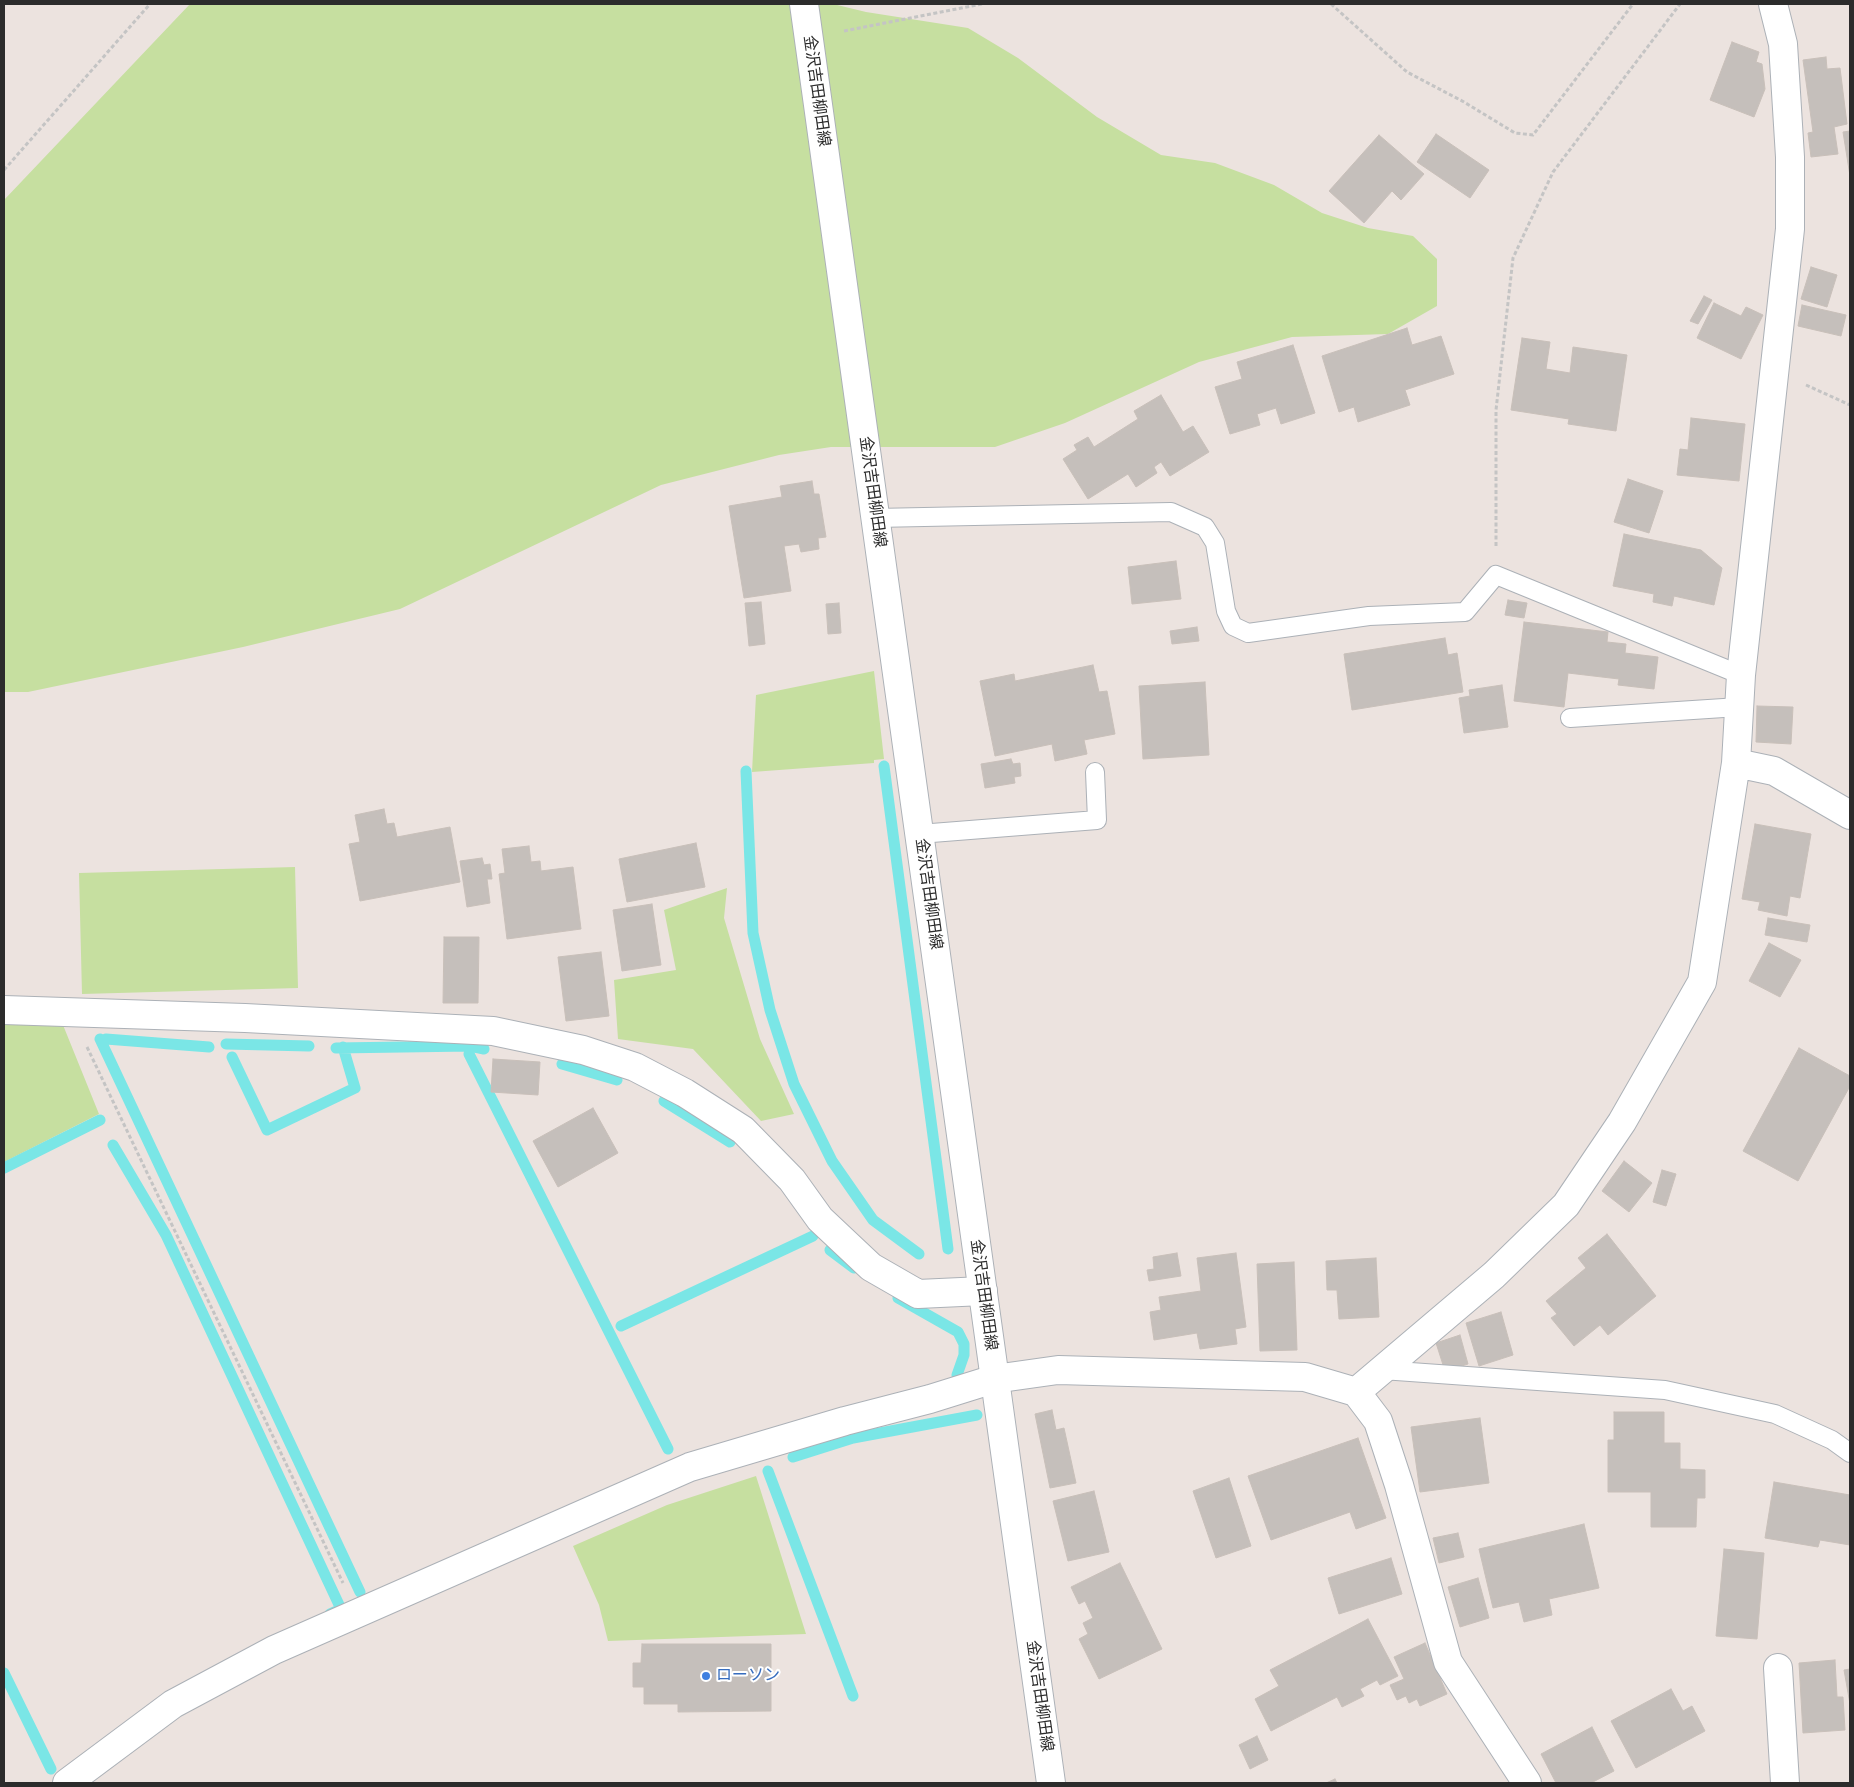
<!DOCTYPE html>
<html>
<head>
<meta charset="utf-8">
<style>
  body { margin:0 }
  #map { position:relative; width:1854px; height:1787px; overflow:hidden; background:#ece3df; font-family:Poppins,sans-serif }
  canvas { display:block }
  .frame { position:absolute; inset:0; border:5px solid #2c2c2c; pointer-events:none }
</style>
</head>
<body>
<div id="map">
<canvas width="1854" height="1787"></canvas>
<div class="frame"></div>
</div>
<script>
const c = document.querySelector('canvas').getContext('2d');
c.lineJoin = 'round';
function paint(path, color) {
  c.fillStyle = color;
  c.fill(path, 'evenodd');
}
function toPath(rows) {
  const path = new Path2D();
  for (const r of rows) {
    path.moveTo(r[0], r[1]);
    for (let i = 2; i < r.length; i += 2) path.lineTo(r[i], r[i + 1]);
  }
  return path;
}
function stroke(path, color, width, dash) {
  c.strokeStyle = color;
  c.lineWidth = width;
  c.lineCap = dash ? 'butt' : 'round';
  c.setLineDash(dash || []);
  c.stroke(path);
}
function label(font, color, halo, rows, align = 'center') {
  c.font = font + ' Poppins,"Noto Sans JP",sans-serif';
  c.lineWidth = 4;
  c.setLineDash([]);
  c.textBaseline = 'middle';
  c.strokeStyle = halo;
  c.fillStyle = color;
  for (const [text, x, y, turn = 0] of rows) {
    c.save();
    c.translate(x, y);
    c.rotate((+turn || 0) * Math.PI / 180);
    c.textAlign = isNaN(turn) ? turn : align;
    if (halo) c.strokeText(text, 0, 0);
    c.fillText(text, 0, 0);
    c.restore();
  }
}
paint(toPath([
  [190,4,833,4,866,12,968,28,1018,58,1097,117,1161,155,1215,163,1274,185,1322,213,1368,228,1413,236,1437,259,1437,306,1388,334,1292,337,1199,362,1065,423,995,447,831,447,779,455,661,485,400,609,243,647,28,692,4,692,4,200],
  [874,671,884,759,874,760,874,763,752,772,756,695],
  [295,867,298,988,82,994,79,873],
  [727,888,724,918,760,1039,794,1114,761,1121,693,1049,618,1039,614,980,676,970,664,910],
  [4,1024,63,1025,99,1114,4,1162],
  [756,1476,806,1634,608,1641,599,1605,573,1546,667,1505]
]), '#c6dfa0');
stroke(toPath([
  [884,766,948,1249],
  [746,771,753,933,770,1010,794,1084,832,1161,873,1220,919,1254],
  [100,1039,360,1592],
  [106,1039,209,1047],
  [226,1044,309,1046],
  [336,1048,470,1046,484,1049],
  [469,1054,668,1449],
  [232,1057,267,1130,355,1088,343,1047],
  [562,1064,617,1080],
  [664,1101,730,1142],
  [113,1145,166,1235,341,1609,330,1614],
  [4,1168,100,1120],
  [830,1250,854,1268],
  [898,1298,958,1332,964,1344,964,1355,957,1375],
  [621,1326,813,1236],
  [793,1457,853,1438,977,1415],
  [768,1471,853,1696],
  [4,1673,51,1769]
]), '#7ae6e6', 11);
const building = toPath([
  [1732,42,1759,52,1756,62,1762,64,1765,89,1754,117,1710,100,1732,42],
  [1826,57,1827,69,1840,68,1847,124,1834,127,1838,154,1811,157,1808,133,1813,132,1803,60,1826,57],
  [1850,131,1850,176,1843,132,1850,131],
  [1436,134,1489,170,1470,198,1417,162,1436,134],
  [1379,135,1424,174,1401,200,1392,191,1364,223,1329,191,1379,135],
  [1811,267,1837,275,1827,307,1801,299,1811,267],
  [1704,296,1712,300,1698,324,1690,321,1704,296],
  [1714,303,1741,316,1746,307,1763,315,1741,359,1697,338,1714,303],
  [1802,305,1846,315,1841,336,1798,326,1802,305],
  [1407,328,1412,345,1441,336,1454,374,1405,390,1410,405,1358,422,1354,407,1339,412,1322,356,1407,328],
  [1522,338,1550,342,1546,369,1570,373,1573,347,1627,355,1616,431,1568,424,1569,419,1511,410,1522,338],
  [1293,345,1315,413,1281,424,1276,408,1257,414,1260,425,1230,434,1215,387,1242,379,1237,362,1293,345],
  [1161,395,1183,432,1193,426,1209,452,1170,476,1161,462,1154,467,1157,473,1136,487,1128,474,1088,499,1063,459,1077,450,1074,445,1088,437,1094,447,1138,419,1134,411,1161,395],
  [1691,418,1745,424,1739,481,1677,475,1680,449,1688,450,1691,418],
  [1628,479,1663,491,1649,533,1614,522,1628,479],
  [812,481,814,494,819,494,826,537,818,538,819,549,801,552,799,544,784,546,791,591,744,598,729,506,782,497,780,486,812,481],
  [1624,534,1701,550,1722,568,1714,605,1674,596,1672,606,1653,602,1654,594,1613,586,1624,534],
  [1176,561,1181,599,1132,604,1128,567,1176,561],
  [1508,600,1527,603,1524,618,1505,615,1508,600],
  [761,602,765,644,749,646,745,603,761,602],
  [839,603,841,633,828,634,826,604,839,603],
  [1524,622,1608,632,1607,642,1626,644,1625,653,1658,657,1654,689,1618,685,1619,679,1568,673,1564,707,1514,701,1524,622],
  [1197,627,1199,641,1172,644,1170,631,1197,627],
  [1445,638,1448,655,1457,653,1463,692,1352,710,1344,654,1445,638],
  [1093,665,1099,692,1107,691,1115,734,1084,740,1087,754,1055,761,1052,744,995,756,980,681,1014,674,1015,681,1093,665],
  [1205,682,1209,755,1143,759,1139,686,1205,682],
  [1502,685,1508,727,1464,733,1459,698,1470,696,1469,690,1502,685],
  [1757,706,1793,707,1791,744,1756,742,1757,706],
  [1011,759,1013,764,1020,763,1021,776,1014,777,1015,783,985,788,981,764,1011,759],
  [384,809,387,824,394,823,397,837,450,827,460,882,360,901,349,844,360,842,355,815,384,809],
  [1755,824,1811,834,1800,898,1790,896,1787,916,1758,910,1760,902,1742,899,1755,824],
  [696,843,705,887,627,902,619,859,696,843],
  [529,846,531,862,540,861,541,871,573,867,581,929,507,939,499,874,505,873,502,849,529,846],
  [482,858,484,865,490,864,492,879,487,879,490,903,467,907,460,861,482,858],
  [652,904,661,965,622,971,613,910,652,904],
  [1768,918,1810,925,1807,942,1765,935,1768,918],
  [444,937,479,937,478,1003,443,1003,444,937],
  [1769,943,1801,960,1780,997,1749,981,1769,943],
  [601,952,609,1016,566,1021,558,957,601,952],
  [1799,1048,1850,1076,1850,1086,1798,1181,1743,1151,1799,1048],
  [493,1059,540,1062,538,1095,491,1092,493,1059],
  [593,1108,618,1153,558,1187,533,1141,593,1108],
  [1624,1161,1652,1183,1629,1212,1602,1191,1624,1161],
  [1662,1170,1676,1174,1666,1206,1653,1202,1662,1170],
  [1607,1234,1656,1296,1608,1335,1600,1325,1574,1346,1551,1318,1557,1314,1546,1301,1586,1268,1578,1258,1607,1234],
  [1177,1253,1181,1276,1149,1281,1147,1270,1154,1269,1153,1257,1177,1253],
  [1236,1253,1246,1327,1235,1329,1237,1344,1200,1349,1197,1333,1154,1340,1150,1312,1161,1310,1159,1297,1201,1291,1197,1258,1236,1253],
  [1376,1258,1379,1317,1339,1319,1337,1290,1327,1290,1326,1261,1376,1258],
  [1294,1262,1297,1350,1260,1351,1257,1264,1294,1262],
  [1501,1312,1513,1355,1479,1366,1466,1323,1501,1312],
  [1460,1335,1468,1364,1445,1371,1436,1343,1460,1335],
  [1052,1410,1056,1430,1064,1428,1076,1483,1050,1488,1035,1414,1052,1410],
  [1614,1412,1664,1412,1664,1443,1680,1443,1680,1469,1705,1470,1705,1498,1697,1498,1696,1527,1651,1527,1651,1492,1608,1492,1608,1440,1614,1440,1614,1412],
  [1480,1418,1489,1483,1420,1492,1411,1427,1480,1418],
  [1358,1438,1386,1518,1356,1529,1350,1512,1271,1540,1248,1476,1358,1438],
  [1229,1478,1251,1546,1216,1558,1193,1491,1229,1478],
  [1774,1482,1850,1495,1850,1545,1820,1540,1818,1547,1765,1538,1774,1482],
  [1094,1491,1109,1552,1068,1561,1053,1501,1094,1491],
  [1584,1524,1599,1588,1549,1599,1552,1615,1524,1622,1519,1602,1493,1608,1479,1549,1584,1524],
  [1458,1533,1464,1557,1439,1563,1433,1538,1458,1533],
  [1724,1549,1764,1553,1757,1639,1716,1636,1724,1549],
  [1391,1558,1402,1594,1339,1614,1328,1578,1391,1558],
  [1120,1563,1162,1649,1099,1679,1079,1639,1088,1634,1083,1623,1093,1618,1085,1601,1079,1604,1071,1587,1120,1563],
  [1478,1578,1489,1618,1460,1627,1448,1587,1478,1578],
  [1368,1619,1398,1676,1380,1685,1377,1680,1360,1689,1364,1696,1342,1707,1337,1697,1271,1731,1255,1699,1279,1686,1270,1670,1368,1619],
  [1425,1643,1447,1694,1420,1706,1417,1699,1409,1703,1406,1696,1397,1700,1390,1685,1404,1679,1394,1657,1425,1643],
  [642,1644,771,1644,771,1711,678,1712,678,1704,644,1704,644,1687,633,1687,633,1663,641,1663,642,1644],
  [1835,1660,1837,1697,1843,1697,1845,1730,1803,1733,1799,1663,1835,1660],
  [1850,1669,1850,1704,1844,1670,1850,1669],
  [1671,1689,1683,1711,1692,1706,1705,1731,1636,1768,1611,1721,1671,1689],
  [1592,1727,1614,1771,1591,1783,1556,1783,1541,1754,1592,1727],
  [1257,1736,1268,1760,1250,1769,1239,1745,1257,1736],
  [1335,1779,1337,1783,1326,1783,1335,1779]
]);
paint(building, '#c5bfbb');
stroke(building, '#c8bfb9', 1);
const lane = toPath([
  [875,518,1171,512,1205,527,1215,543,1226,611,1233,626,1248,633,1369,616,1465,612,1496,575,1741,675],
  [1570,718,1739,707],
  [919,834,1097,820,1095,772],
  [1382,1370,1665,1390,1775,1414,1832,1440,1850,1453]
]);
const street = toPath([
  [1736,763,1774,771,1850,815],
  [4,1010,245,1018,493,1031,583,1050,635,1067,685,1093,743,1130,792,1180,820,1219,871,1267,918,1294,983,1291],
  [1356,1392,1494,1275,1566,1205,1622,1122,1702,982,1736,763,1741,675,1790,229,1790,157,1783,44,1773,4],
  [1778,1668,1785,1783],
  [67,1783,173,1704,274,1650,690,1467,845,1421,930,1399,994,1379,1058,1370,1305,1377,1356,1392,1378,1421,1399,1485,1448,1662,1527,1783]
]);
const secondary = toPath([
  [804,4,1051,1783]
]);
stroke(lane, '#acb1b7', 20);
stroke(street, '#acb1b7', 30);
stroke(secondary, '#acb1b7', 30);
stroke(toPath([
  [1331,4,1407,72,1464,102,1515,133,1533,135,1633,4],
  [844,31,982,4],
  [4,170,150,4],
  [1806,385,1850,405],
  [1496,546,1496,410,1513,258,1553,172,1680,4],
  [87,1047,343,1583]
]), '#c4c4c4', 3, [4, 2.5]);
stroke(lane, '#fff', 18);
stroke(street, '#fff', 28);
stroke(secondary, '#fff', 28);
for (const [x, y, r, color] of [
  [706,1676,5,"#3f7fe0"]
]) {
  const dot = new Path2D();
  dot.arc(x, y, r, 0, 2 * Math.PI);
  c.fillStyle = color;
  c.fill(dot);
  stroke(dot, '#fff', 2);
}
label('16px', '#2c2c2c', '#fff', [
  ["金沢吉田柳田線",816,91,82],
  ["金沢吉田柳田線",872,492,82],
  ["金沢吉田柳田線",928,894,82],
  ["金沢吉田柳田線",983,1295,82],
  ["金沢吉田柳田線",1039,1696,82]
]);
label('16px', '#366cbe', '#fff', [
  ["ローソン",716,1676]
], 'left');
</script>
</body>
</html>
